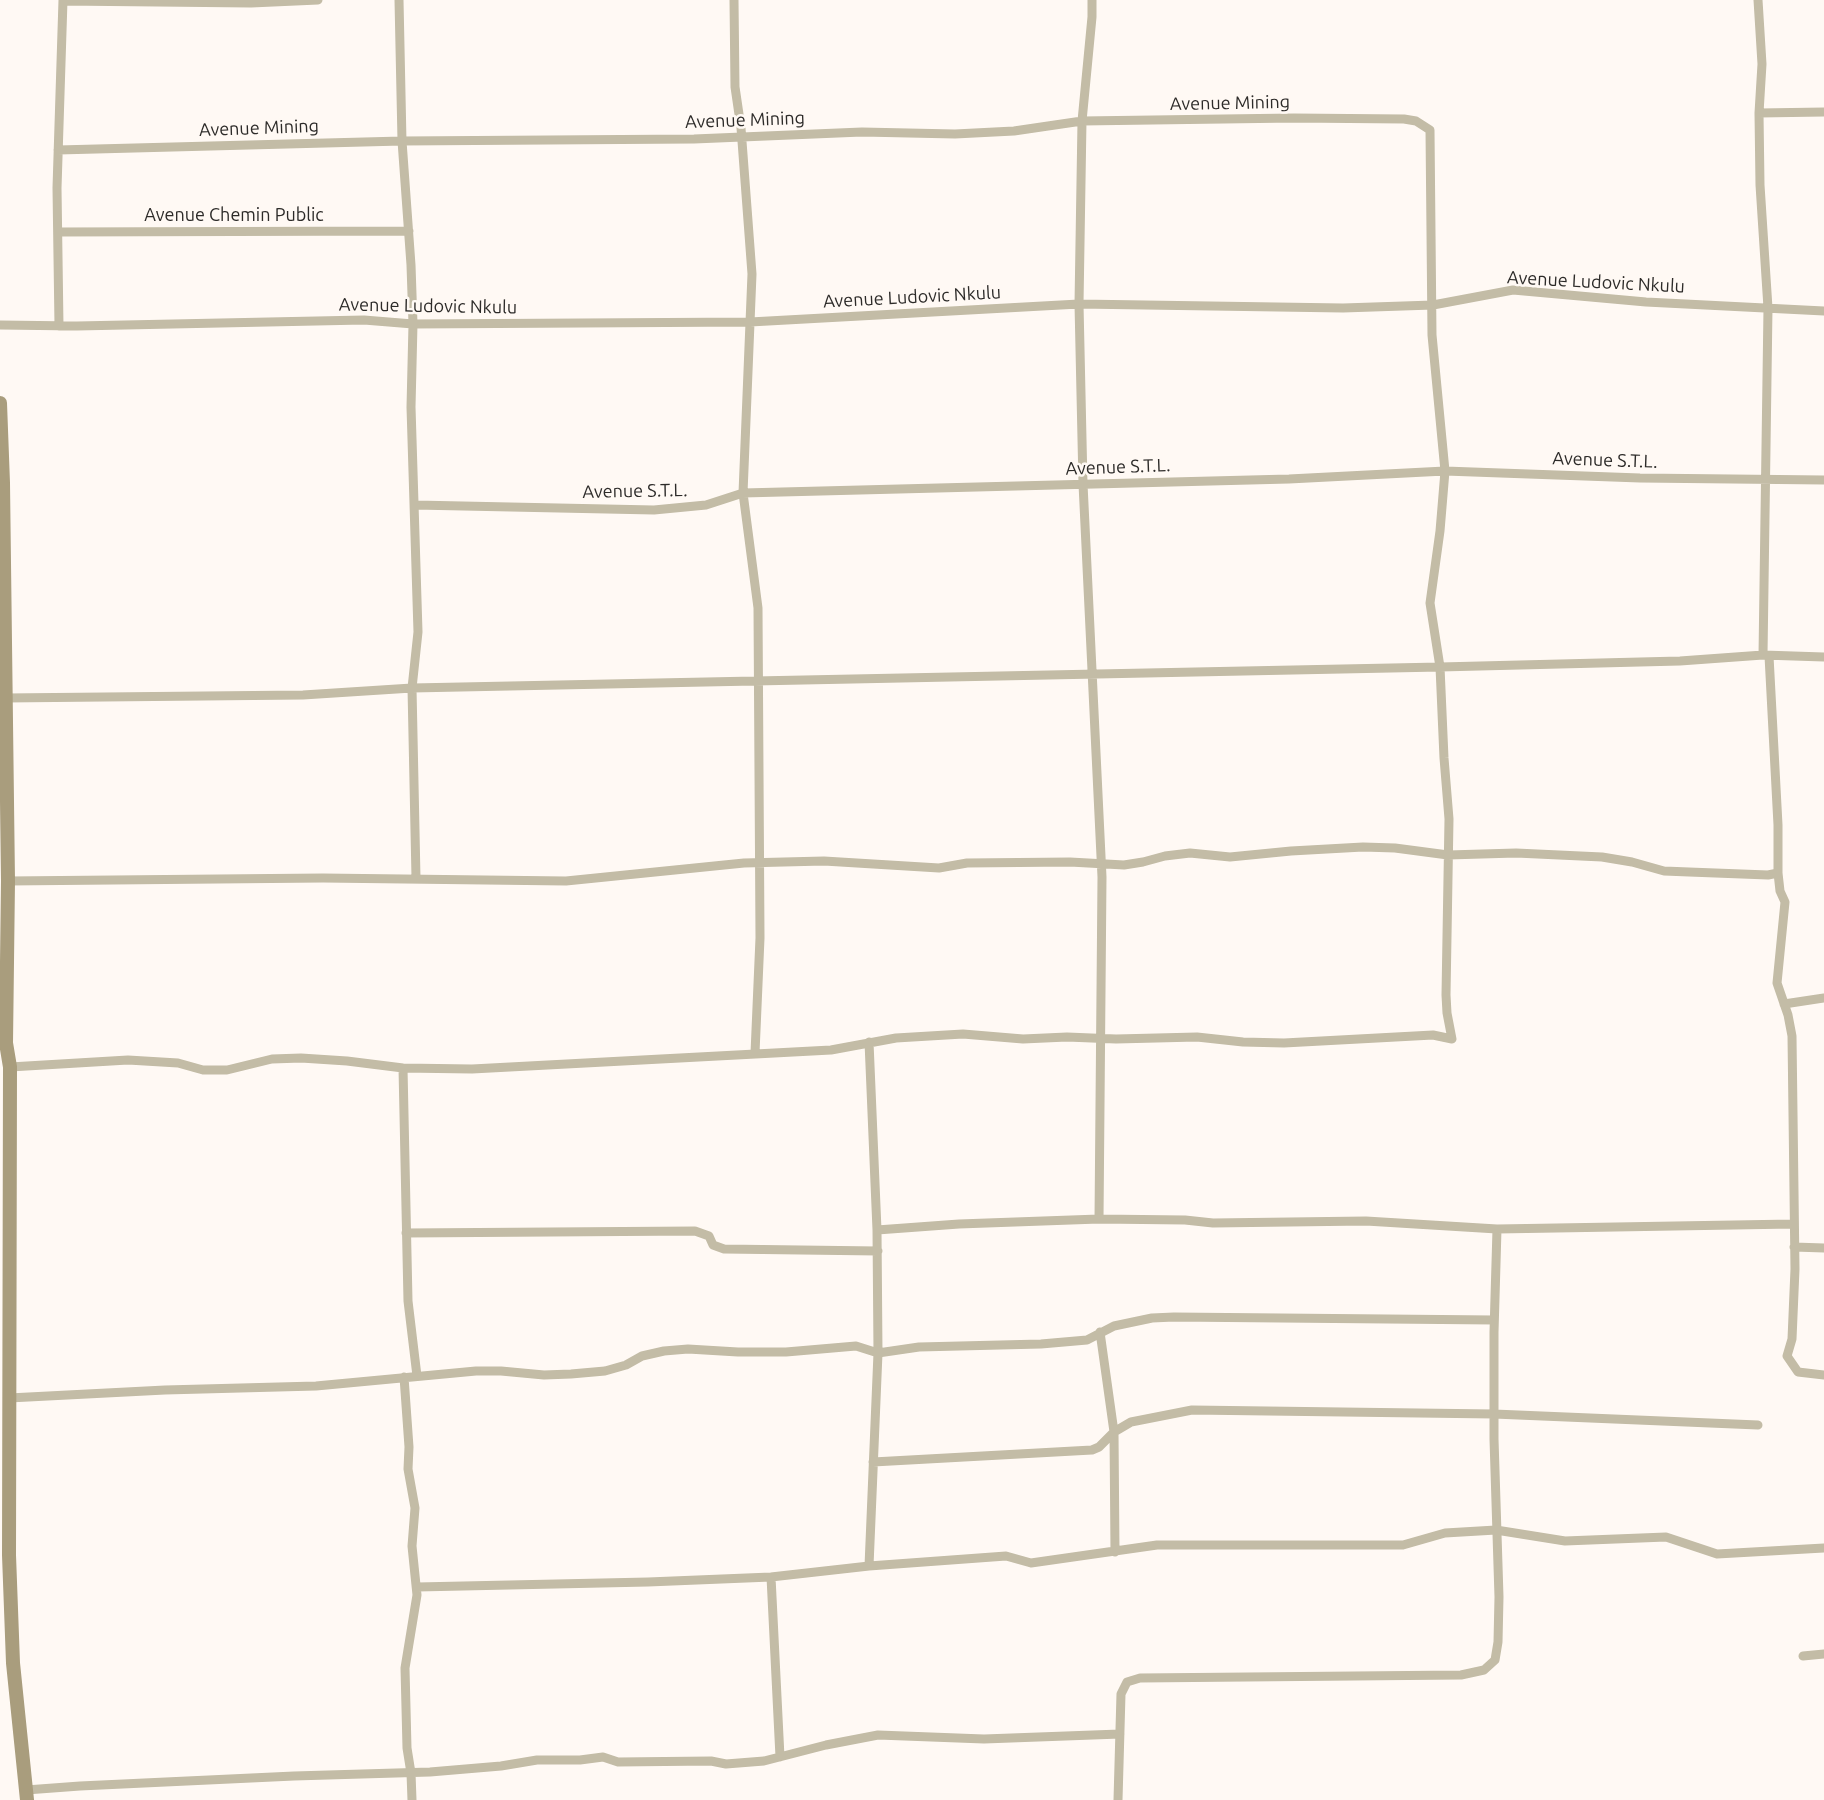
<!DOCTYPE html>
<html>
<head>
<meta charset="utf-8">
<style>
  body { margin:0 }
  canvas { display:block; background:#fff9f4 }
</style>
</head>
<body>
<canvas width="1824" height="1800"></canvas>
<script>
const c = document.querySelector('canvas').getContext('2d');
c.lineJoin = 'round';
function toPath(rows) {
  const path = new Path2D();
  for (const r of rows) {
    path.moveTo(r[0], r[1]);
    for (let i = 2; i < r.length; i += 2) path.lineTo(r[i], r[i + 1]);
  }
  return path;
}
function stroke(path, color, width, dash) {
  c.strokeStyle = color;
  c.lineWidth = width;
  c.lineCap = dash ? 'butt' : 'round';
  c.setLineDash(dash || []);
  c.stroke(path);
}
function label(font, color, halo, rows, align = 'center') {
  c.font = font + ' Ubuntu,sans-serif';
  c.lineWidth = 5;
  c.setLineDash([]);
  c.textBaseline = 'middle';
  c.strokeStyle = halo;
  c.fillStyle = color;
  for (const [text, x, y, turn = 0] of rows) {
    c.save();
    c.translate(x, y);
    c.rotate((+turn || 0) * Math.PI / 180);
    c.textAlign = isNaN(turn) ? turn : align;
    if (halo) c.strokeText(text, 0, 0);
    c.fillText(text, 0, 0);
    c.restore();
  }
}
stroke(toPath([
  [399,0,402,141,411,265,413,324,411,407,418,632,412,688,416,878],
  [734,0,735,87,741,128,752,274,743,493,758,608,760,938,755,1053],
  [1092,0,1092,17,1082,121,1079,304,1083,484,1102,877,1099,1219],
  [1758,0,1762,64,1759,113,1760,185,1768,308,1763,655],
  [63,1,251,3,318,0],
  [1759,113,1824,112],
  [59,232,409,231],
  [0,325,77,326,364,320,413,324,750,322,1079,304,1343,308,1433,305,1513,290,1646,302,1824,311],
  [59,326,57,188,63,0],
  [415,505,654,510,706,505,743,493,1289,479,1445,471,1640,478,1824,480],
  [1769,656,1778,825,1778,873,1780,891,1785,902,1777,983,1788,1015,1792,1036,1795,1269,1792,1339,1787,1356,1798,1372,1824,1375],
  [5,698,303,695,412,688,1440,667,1680,661,1763,655,1824,657],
  [8,881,323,878,566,881,744,863,824,861,939,868,967,863,1070,862,1124,865,1143,862,1165,856,1190,853,1230,857,1291,851,1363,847,1395,848,1448,855,1516,853,1602,857,1632,862,1664,871,1689,872,1768,875,1778,873],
  [1784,1004,1824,998],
  [10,1067,128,1060,178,1063,203,1070,227,1070,272,1059,301,1058,347,1061,403,1068,472,1069,831,1050,896,1038,963,1034,1023,1039,1067,1037,1116,1039,1197,1037,1243,1042,1284,1043,1433,1035,1452,1039,1447,1013,1446,995,1449,819,1444,758,1440,667,1430,603,1440,531,1445,471,1432,335,1430,130,1416,121,1404,119,1294,118,1082,121,1014,131,955,134,862,132,694,139,402,141,58,150],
  [403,1068,408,1301,417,1376],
  [877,1230,959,1224,1099,1219,1185,1220,1213,1223,1366,1221,1497,1229,1793,1224],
  [406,1233,695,1231,709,1236,713,1245,724,1249,878,1251],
  [1794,1247,1824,1248],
  [1100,1332,1114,1432,1115,1552],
  [404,1377,409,1447,408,1469,415,1508,412,1546,417,1595,405,1668,407,1748,411,1773,412,1800],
  [9,1398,165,1390,316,1386,476,1371,501,1371,544,1375,571,1374,605,1371,626,1365,642,1356,664,1351,688,1349,738,1352,786,1352,856,1346,878,1353,919,1347,1041,1344,1087,1340,1114,1326,1152,1318,1174,1317,1494,1320],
  [873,1462,1092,1450,1099,1447,1114,1432,1131,1422,1192,1410,1494,1414,1758,1425],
  [869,1566,878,1353,877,1230,869,1042],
  [771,1577,780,1757],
  [417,1587,648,1582,771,1577,869,1566,1006,1556,1031,1563,1157,1545,1403,1545,1445,1533,1496,1530,1565,1541,1666,1537,1717,1554,1824,1548],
  [1803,1656,1824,1654],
  [26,1790,80,1786,294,1776,430,1772,501,1766,537,1760,580,1760,603,1757,618,1762,711,1761,726,1764,764,1761,826,1745,878,1735,984,1739,1120,1734],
  [1118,1800,1121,1694,1127,1682,1140,1678,1461,1675,1484,1670,1495,1660,1498,1642,1499,1597,1494,1439,1494,1332,1497,1229]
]), '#c3bca6', 9);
stroke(toPath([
  [0,403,3,483,8,881,6,1043,10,1067,9,1555,13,1663,27,1800]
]), '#a99d7d', 14);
label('18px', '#2d2b29', '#fff9f4', [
  ["Avenue Mining",1230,103,-1],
  ["Avenue Mining",745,120,-2],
  ["Avenue Mining",259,128,-2],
  ["Avenue Chemin Public",234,215],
  ["Avenue Ludovic Nkulu",1596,282,3],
  ["Avenue Ludovic Nkulu",912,297,-3],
  ["Avenue Ludovic Nkulu",428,306,1],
  ["Avenue S.T.L.",1605,460,2],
  ["Avenue S.T.L.",1118,467,-2],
  ["Avenue S.T.L.",635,491,-1]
]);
</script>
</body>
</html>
